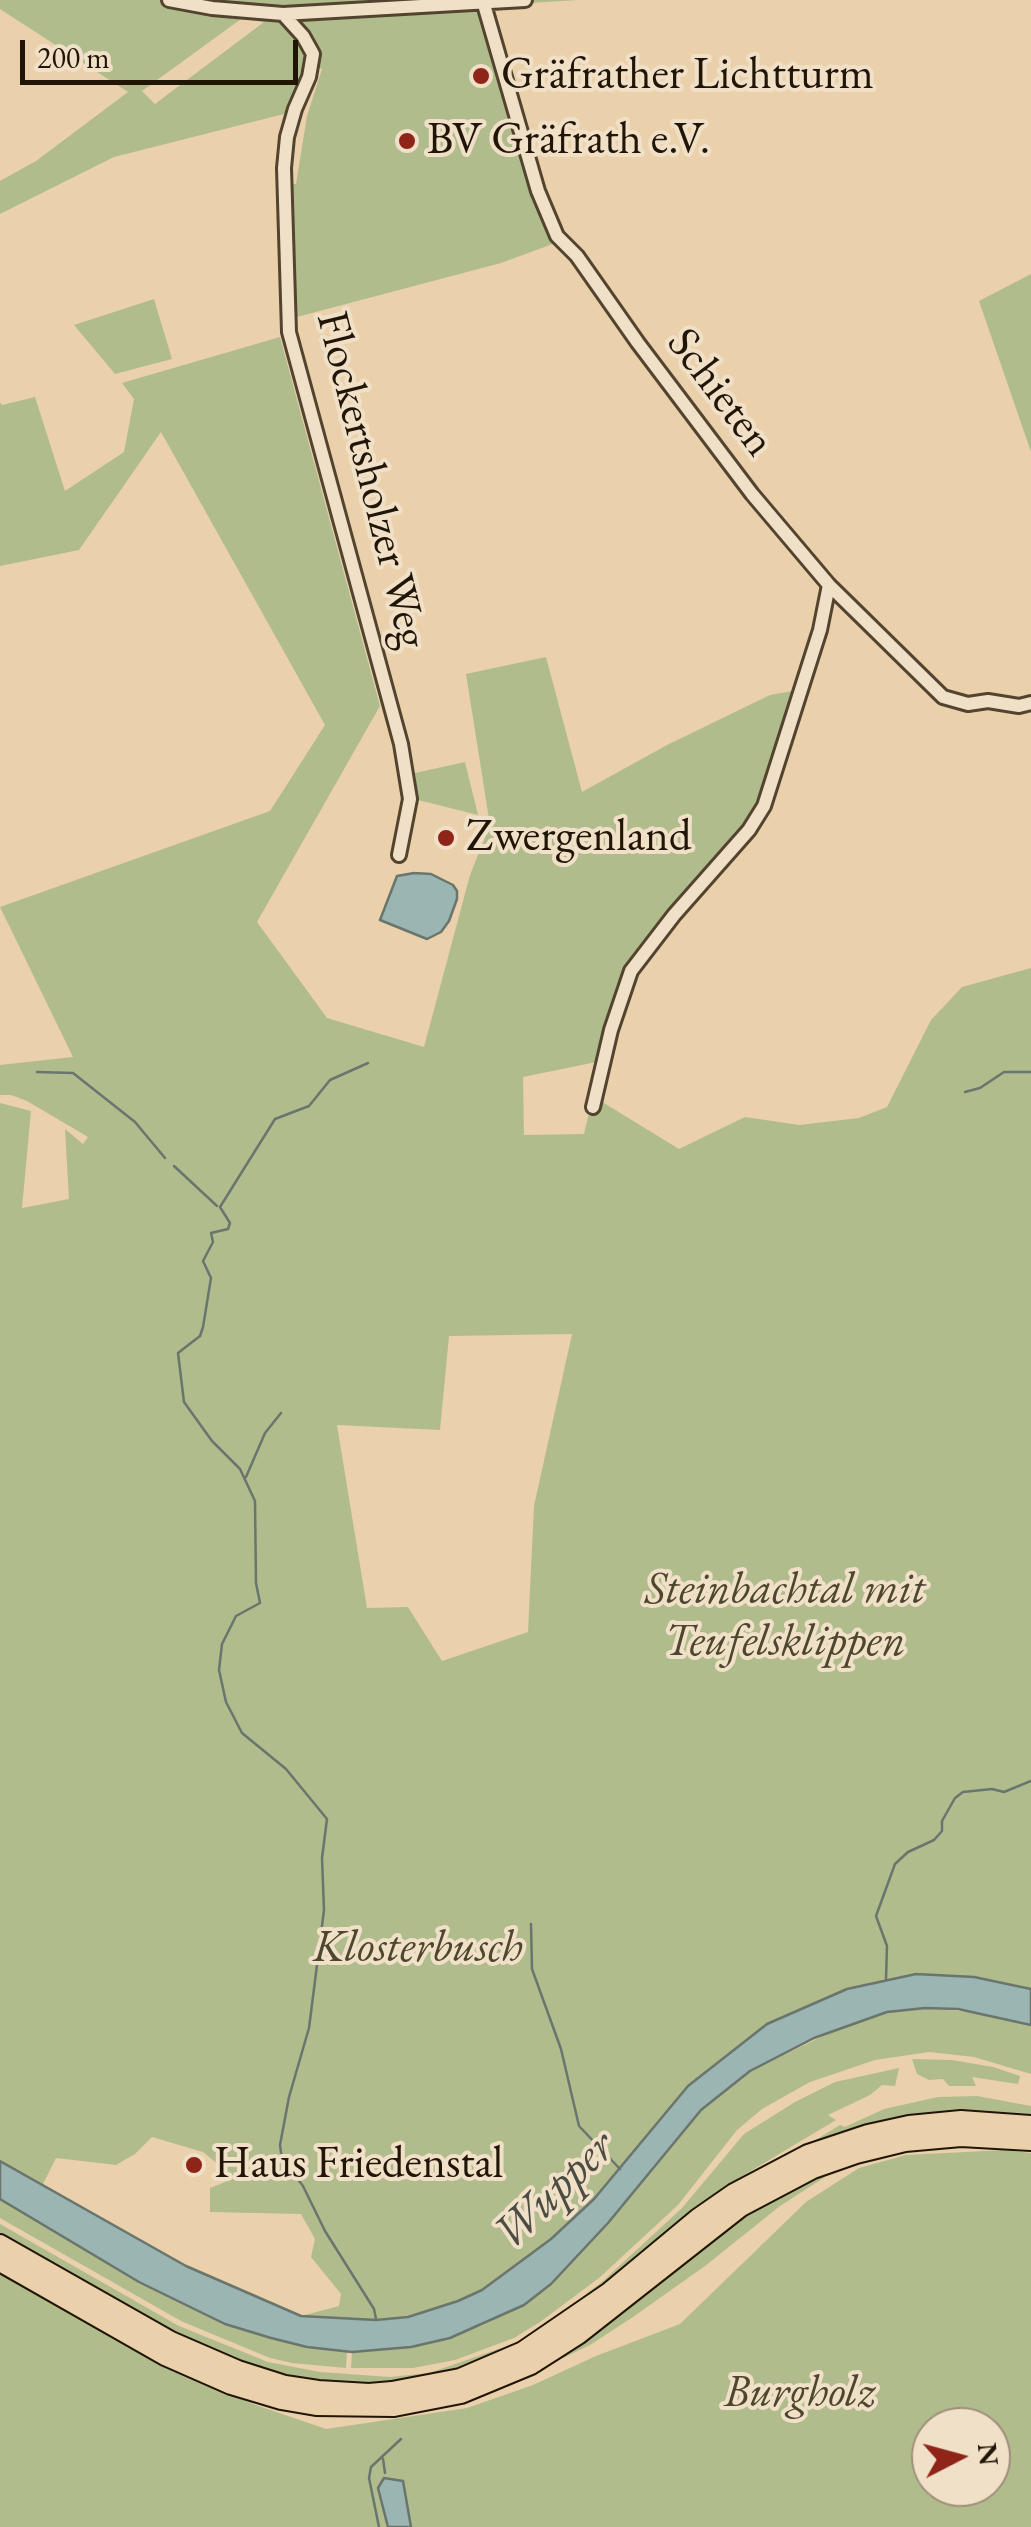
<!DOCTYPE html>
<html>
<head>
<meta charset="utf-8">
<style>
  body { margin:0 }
  #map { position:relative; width:1031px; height:2527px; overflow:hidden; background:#ead0ab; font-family:"EB Garamond",serif }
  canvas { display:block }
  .north { position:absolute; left:911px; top:2407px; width:100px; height:100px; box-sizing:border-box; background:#f1e0c8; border:2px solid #9e8f7a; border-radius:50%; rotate:84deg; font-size:28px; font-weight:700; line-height:40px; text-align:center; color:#211506 }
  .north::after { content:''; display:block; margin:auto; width:35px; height:45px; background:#8f2418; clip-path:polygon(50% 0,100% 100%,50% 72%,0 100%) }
  .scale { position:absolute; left:20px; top:40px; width:278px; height:45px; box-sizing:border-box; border:5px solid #211506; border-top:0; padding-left:12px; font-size:30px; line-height:35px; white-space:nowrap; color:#211506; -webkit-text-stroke:8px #f1e0c8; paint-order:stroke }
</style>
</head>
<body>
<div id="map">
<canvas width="1031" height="2527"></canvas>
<div class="north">N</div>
<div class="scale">200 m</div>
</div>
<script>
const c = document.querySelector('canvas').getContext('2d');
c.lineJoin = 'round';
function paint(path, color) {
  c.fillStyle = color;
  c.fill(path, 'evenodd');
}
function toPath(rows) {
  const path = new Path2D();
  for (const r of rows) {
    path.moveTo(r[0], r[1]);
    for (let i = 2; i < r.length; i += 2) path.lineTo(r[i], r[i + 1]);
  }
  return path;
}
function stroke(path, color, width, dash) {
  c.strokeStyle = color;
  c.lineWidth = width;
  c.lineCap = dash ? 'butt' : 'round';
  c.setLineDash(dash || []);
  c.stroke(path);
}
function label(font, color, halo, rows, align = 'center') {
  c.font = font + ' "EB Garamond",serif';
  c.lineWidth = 8;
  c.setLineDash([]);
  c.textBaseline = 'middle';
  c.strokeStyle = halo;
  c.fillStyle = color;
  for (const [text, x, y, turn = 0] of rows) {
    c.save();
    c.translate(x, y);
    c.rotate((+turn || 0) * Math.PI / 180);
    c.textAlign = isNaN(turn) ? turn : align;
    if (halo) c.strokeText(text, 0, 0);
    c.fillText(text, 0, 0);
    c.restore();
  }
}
paint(toPath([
  [0,0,381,0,383,4,401,0,578,0,497,5,491,9,558,242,501,263,293,318,289,184,296,184,307,116,322,69,307,64,294,99,284,114,114,157,0,214,0,181,36,161,128,92,0,9],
  [241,19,264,22,155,104,142,91],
  [1031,274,1031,452,979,301],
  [154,299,172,359,115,374,74,325],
  [280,337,380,706,257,922,327,1018,424,1047,470,875,490,825,466,674,546,657,582,792,667,745,770,695,798,690,765,792,748,828,625,977,601,1061,523,1077,524,1135,584,1134,596,1083,604,1103,679,1149,745,1117,799,1125,859,1118,887,1107,931,1020,962,987,1031,968,1031,1989,963,1976,916,1974,754,2052,600,2217,453,2315,376,2320,301,2316,339,2306,341,2294,311,2257,315,2239,301,2214,210,2212,210,2188,235,2178,203,2152,152,2137,135,2154,116,2165,56,2158,43,2184,0,2161,0,1103,31,1111,22,1208,69,1199,65,1129,83,1144,88,1137,27,1101,11,1095,0,1095,0,1065,73,1057,0,907,270,811,325,725,161,432,79,550,0,566,0,402,2,405,35,397,65,491,124,452,134,399,122,383],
  [572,1334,534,1506,528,1632,442,1661,408,1607,367,1608,337,1425,440,1430,449,1336],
  [465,762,478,815,418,800,415,773],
  [925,2008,992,2014,1031,2025,1031,2074,974,2057,929,2052,875,2060,810,2082,762,2109,737,2130,678,2205,599,2278,540,2322,514,2338,455,2360,413,2368,351,2368,352,2352,411,2347,481,2326,524,2305,551,2284,608,2223,701,2110,750,2071,848,2024,887,2012],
  [912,2059,952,2060,993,2067,1020,2076,1018,2084,972,2077,976,2086,949,2086,943,2079,929,2080,917,2074],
  [899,2068,895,2086,882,2085,870,2095,828,2115,836,2120,729,2184,688,2212,606,2288,519,2347,459,2372,392,2386,338,2387,286,2378,242,2363,175,2333,0,2236,0,2224,179,2326,268,2362,320,2372,390,2377,429,2373,516,2343,562,2313,603,2281,682,2208,744,2134,795,2102,835,2082],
  [977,2096,1031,2106,1031,2118,796,2152,840,2125,845,2127,884,2109,938,2097],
  [1005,2150,1031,2153,1031,2527,0,2527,0,2274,160,2365,253,2404,326,2429,467,2408,533,2385,596,2356,680,2324,806,2202,859,2168,906,2155],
  [931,2427,991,2427,991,2487,931,2487],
  [839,2168,780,2206,705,2266,633,2317,590,2345,542,2368,714,2235,788,2187],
  [0,2199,139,2282,225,2324,307,2347,347,2351,346,2368,292,2363,270,2358,181,2321,0,2218]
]), '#b1bc8d');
const water = toPath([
  [414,873,431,874,453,885,457,891,457,899,449,921,441,932,427,939,380,920,397,876,414,873],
  [916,1974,974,1977,1031,1989,1031,2025,958,2009,925,2008,887,2012,814,2038,750,2071,701,2110,608,2223,551,2284,524,2305,450,2338,411,2347,352,2352,307,2347,271,2338,225,2324,139,2282,0,2199,0,2161,186,2266,301,2316,376,2320,408,2317,458,2301,482,2290,551,2239,594,2199,688,2086,767,2024,847,1989,916,1974],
  [384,2478,403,2481,411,2527,388,2527,378,2488,384,2478]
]);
paint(water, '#9ab5b2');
stroke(water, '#6a756d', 2.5);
stroke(toPath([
  [368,1063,330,1080,309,1106,275,1119,220,1207,230,1223,228,1229,211,1233,213,1242,203,1261,211,1278,203,1327,200,1336,178,1353,184,1402,212,1441,240,1469,255,1501,256,1583,260,1603,236,1616,222,1644,219,1670,226,1702,242,1733,286,1769,327,1819,322,1858,324,1910,309,2028,289,2097,280,2145,283,2167,293,2173,303,2186,325,2231,374,2309,376,2319],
  [37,1072,73,1073,135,1122,165,1158],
  [965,1092,980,1088,1004,1072,1031,1072],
  [174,1166,217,1206],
  [246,1477,265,1433,281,1413],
  [531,1924,532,1969,561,2049,579,2126,620,2169],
  [886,1979,887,1946,876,1916,895,1864,908,1852,934,1840,942,1831,942,1821,955,1798,963,1792,992,1789,1004,1792,1031,1781],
  [383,2459,385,2473],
  [379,2527,369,2478,371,2467,401,2439]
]), '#6a756d', 2.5);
const minor = toPath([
  [169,0,212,8,283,14,525,0],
  [483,1,538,191,557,236,577,256,638,343,752,494,829,585,943,697,968,704,988,701,1019,706,1031,703],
  [283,14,303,36,313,54,309,77,295,109,287,137,284,168,289,332,401,744,410,799,399,855],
  [593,1107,611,1030,631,971,674,915,749,830,764,806,820,630,829,585]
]);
const highway = toPath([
  [0,2244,171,2341,238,2370,285,2385,318,2390,369,2393,392,2391,460,2378,523,2351,609,2292,698,2218,734,2193,808,2154,868,2134,909,2125,961,2120,1031,2125],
  [0,2262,165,2356,231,2385,281,2400,316,2406,394,2407,461,2394,531,2365,578,2335,741,2207,813,2169,856,2154,905,2142,961,2137,1031,2141]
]);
stroke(minor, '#53442f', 18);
stroke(highway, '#211506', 22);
stroke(minor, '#f1e0c8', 12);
stroke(highway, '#ead0ab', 18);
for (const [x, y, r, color] of [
  [481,76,10,"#8f2418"],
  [407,141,10,"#8f2418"],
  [446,838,10,"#8f2418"],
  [194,2165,10,"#8f2418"]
]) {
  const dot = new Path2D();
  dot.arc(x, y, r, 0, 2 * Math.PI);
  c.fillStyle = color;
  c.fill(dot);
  stroke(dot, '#f1e0c8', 4);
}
label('45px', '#211506', '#f1e0c8', [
  ["Gräfrather Lichtturm",501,76],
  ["BV Gräfrath e.V.",427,141],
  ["Zwergenland",466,838],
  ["Haus Friedenstal",214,2165]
], 'left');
label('45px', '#211506', '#f1e0c8', [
  ["Schieten",720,393,53],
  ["Flockertsholzer Weg",371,480,76]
]);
label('italic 45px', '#4c472e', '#f1e0c8', [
  ["Steinbachtal mit",785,1591],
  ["Teufelsklippen",785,1643],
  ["Klosterbusch",418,1949],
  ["Burgholz",800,2394]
]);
label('italic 48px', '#4b4d42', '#f1e0c8', [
  ["Wupper",555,2191,-44]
]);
</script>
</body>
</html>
